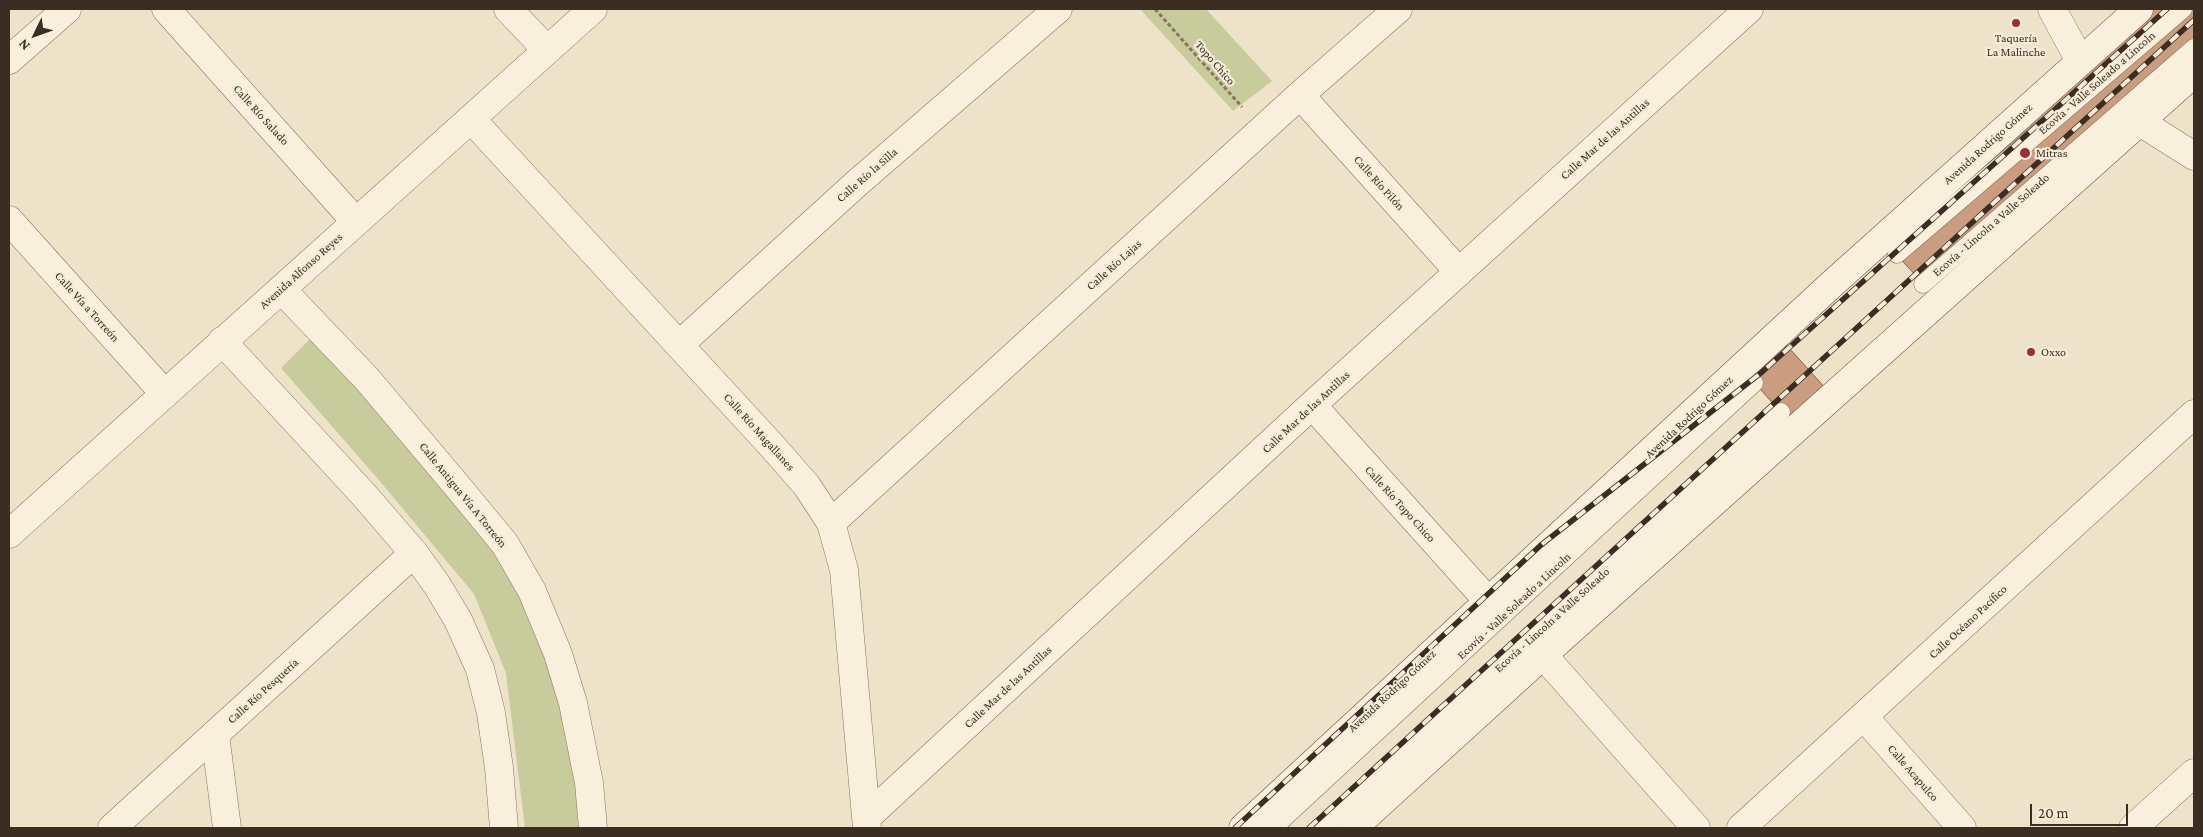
<!DOCTYPE html>
<html>
<head>
<meta charset="utf-8">
<style>
  body { margin:0 }
  #map { position:relative; width:2203px; height:837px; overflow:hidden; background:#eee2c9; font-family:"Crimson Pro",serif }
  canvas { display:block }
  .frame { position:absolute; inset:0; border:10px solid #3b2d21; pointer-events:none }
  .north { position:absolute; left:10px; top:10px; width:50px; height:50px; -webkit-text-stroke:4px #f5ecd8; paint-order:stroke; rotate:228deg; font-size:14px; font-weight:700; line-height:20px; text-align:center; color:#3b2d21 }
  .north::after { content:''; display:block; margin:auto; width:18px; height:22px; background:#3b2d21; clip-path:polygon(50% 0,100% 100%,50% 72%,0 100%) }
  .scale { position:absolute; left:2030px; top:804px; width:98px; height:22px; box-sizing:border-box; border:2px solid #3b2d21; border-top:0; padding-left:6px; font-size:15px; line-height:18px; white-space:nowrap; color:#3b2d21; -webkit-text-stroke:4px #f5ecd8; paint-order:stroke }
</style>
</head>
<body>
<div id="map">
<canvas width="2203" height="837"></canvas>
<div class="frame"></div>
<div class="north">N</div>
<div class="scale">20 m</div>
</div>
<script>
const c = document.querySelector('canvas').getContext('2d');
c.lineJoin = 'round';
function paint(path, color) {
  c.fillStyle = color;
  c.fill(path, 'evenodd');
}
function toPath(rows) {
  const path = new Path2D();
  for (const r of rows) {
    path.moveTo(r[0], r[1]);
    for (let i = 2; i < r.length; i += 2) path.lineTo(r[i], r[i + 1]);
  }
  return path;
}
function stroke(path, color, width, dash) {
  c.strokeStyle = color;
  c.lineWidth = width;
  c.lineCap = dash ? 'butt' : 'round';
  c.setLineDash(dash || []);
  c.stroke(path);
}
function label(font, color, halo, rows, align = 'center') {
  c.font = font + ' "Crimson Pro",serif';
  c.lineWidth = 4.5;
  c.setLineDash([]);
  c.textBaseline = 'middle';
  c.strokeStyle = halo;
  c.fillStyle = color;
  for (const [text, x, y, turn = 0] of rows) {
    c.save();
    c.translate(x, y);
    c.rotate((+turn || 0) * Math.PI / 180);
    c.textAlign = isNaN(turn) ? turn : align;
    if (halo) c.strokeText(text, 0, 0);
    c.fillText(text, 0, 0);
    c.restore();
  }
}
paint(toPath([
  [1140,9,1206,9,1272,81,1233,111],
  [312,337,410,446,504,560,548,653,587,828,525,828,506,673,474,594,378,479,281,368]
]), '#c8cc9d');
const building = toPath([
  [2124,9,2194,9,2194,57,1827,390,1771,328,2124,9],
  [1884,241,1930,291,1788,420,1742,369,1884,241]
]);
paint(building, '#cb9d80');
stroke(building, '#885d44', 1);
const service = toPath([
  [1897,254,2183,9],
  [1923,284,2194,48],
  [1273,828,1754,383],
  [1324,828,1781,412]
]);
const minor = toPath([
  [166,9,356,222],
  [508,9,546,49],
  [2052,9,2080,61],
  [9,60,67,9],
  [1300,95,1459,272],
  [472,120,772,446,807,486,831,523,844,570,867,828],
  [2140,122,2194,156],
  [9,220,165,394],
  [679,345,856,184,1058,9],
  [1312,405,1489,602],
  [831,523,1300,95,1398,9],
  [1543,655,1696,828],
  [1864,717,1962,828],
  [215,734,227,828],
  [866,818,1312,405,1749,9],
  [112,828,414,553],
  [1741,828,2194,414],
  [2133,828,2194,773]
]);
const tertiary = toPath([
  [281,289,367,379,458,487,505,544,532,591,558,654,573,703,589,783,593,828],
  [222,341,364,495,414,553,437,585,458,620,480,669,491,713,499,768,504,828],
  [9,534,593,9]
]);
const secondary = toPath([
  [1243,828,1833,283,2139,9],
  [1353,828,1543,655,2194,73]
]);
stroke(service, '#8a745e', 19);
stroke(minor, '#8a745e', 29);
stroke(tertiary, '#8a745e', 29);
stroke(secondary, '#6c5541', 29);
stroke(toPath([
  [1155,9,1242,107]
]), '#8a745e', 3, [4, 2.5]);
stroke(service, '#f8efdc', 18);
stroke(minor, '#f8efdc', 28);
stroke(tertiary, '#f8efdc', 28);
stroke(secondary, '#f8efdc', 28);
const rail = toPath([
  [1235,828,1541,545,1762,372,2167,9],
  [1309,828,2194,20]
]);
stroke(rail, '#3b2d21', 5.5);
stroke(rail, '#f5ecd8', 4, [11]);
for (const [x, y, r, color] of [
  [2016,23,5,"#972f33"],
  [2025,153,6,"#972f33"],
  [2031,352,5,"#972f33"]
]) {
  const dot = new Path2D();
  dot.arc(x, y, r, 0, 2 * Math.PI);
  c.fillStyle = color;
  c.fill(dot);
  stroke(dot, '#f5ecd8', 2);
}
label('12px', '#3b2d21', '#f5ecd8', [
  ["Taquería",2016,38,"center"],
  ["La Malinche",2016,52,"center"],
  ["Mitras",2036,153],
  ["Oxxo",2041,352]
], 'left');
label('12px', '#3b2d21', '#f5ecd8', [
  ["Topo Chico",1215,63,49],
  ["Ecovía - Valle Soleado a Lincoln",2097,83,-41],
  ["Calle Río Salado",261,115,48],
  ["Calle Mar de las Antillas",1605,139,-42],
  ["Avenida Rodrigo Gómez",1988,144,-42],
  ["Calle Río la Silla",867,175,-41],
  ["Calle Río Pilón",1379,183,48],
  ["Ecovía - Lincoln a Valle Soleado",1991,225,-41],
  ["Calle Río Lajas",1114,265,-42],
  ["Avenida Alfonso Reyes",301,271,-42],
  ["Calle Vía a Torreón",87,307,48],
  ["Calle Mar de las Antillas",1306,412,-43],
  ["Avenida Rodrigo Gómez",1689,417,-43],
  ["Calle Río Magallanes",759,432,48],
  ["Calle Antigua Vía A Torreón",463,495,51],
  ["Calle Río Topo Chico",1400,504,48],
  ["Ecovía - Valle Soleado a Lincoln",1514,606,-43],
  ["Ecovía - Lincoln a Valle Soleado",1552,620,-42],
  ["Calle Océano Pacífico",1968,622,-43],
  ["Calle Mar de las Antillas",1008,687,-43],
  ["Calle Río Pesquería",263,691,-42],
  ["Avenida Rodrigo Gómez",1392,691,-43],
  ["Calle Acapulco",1913,773,49]
]);
</script>
</body>
</html>
